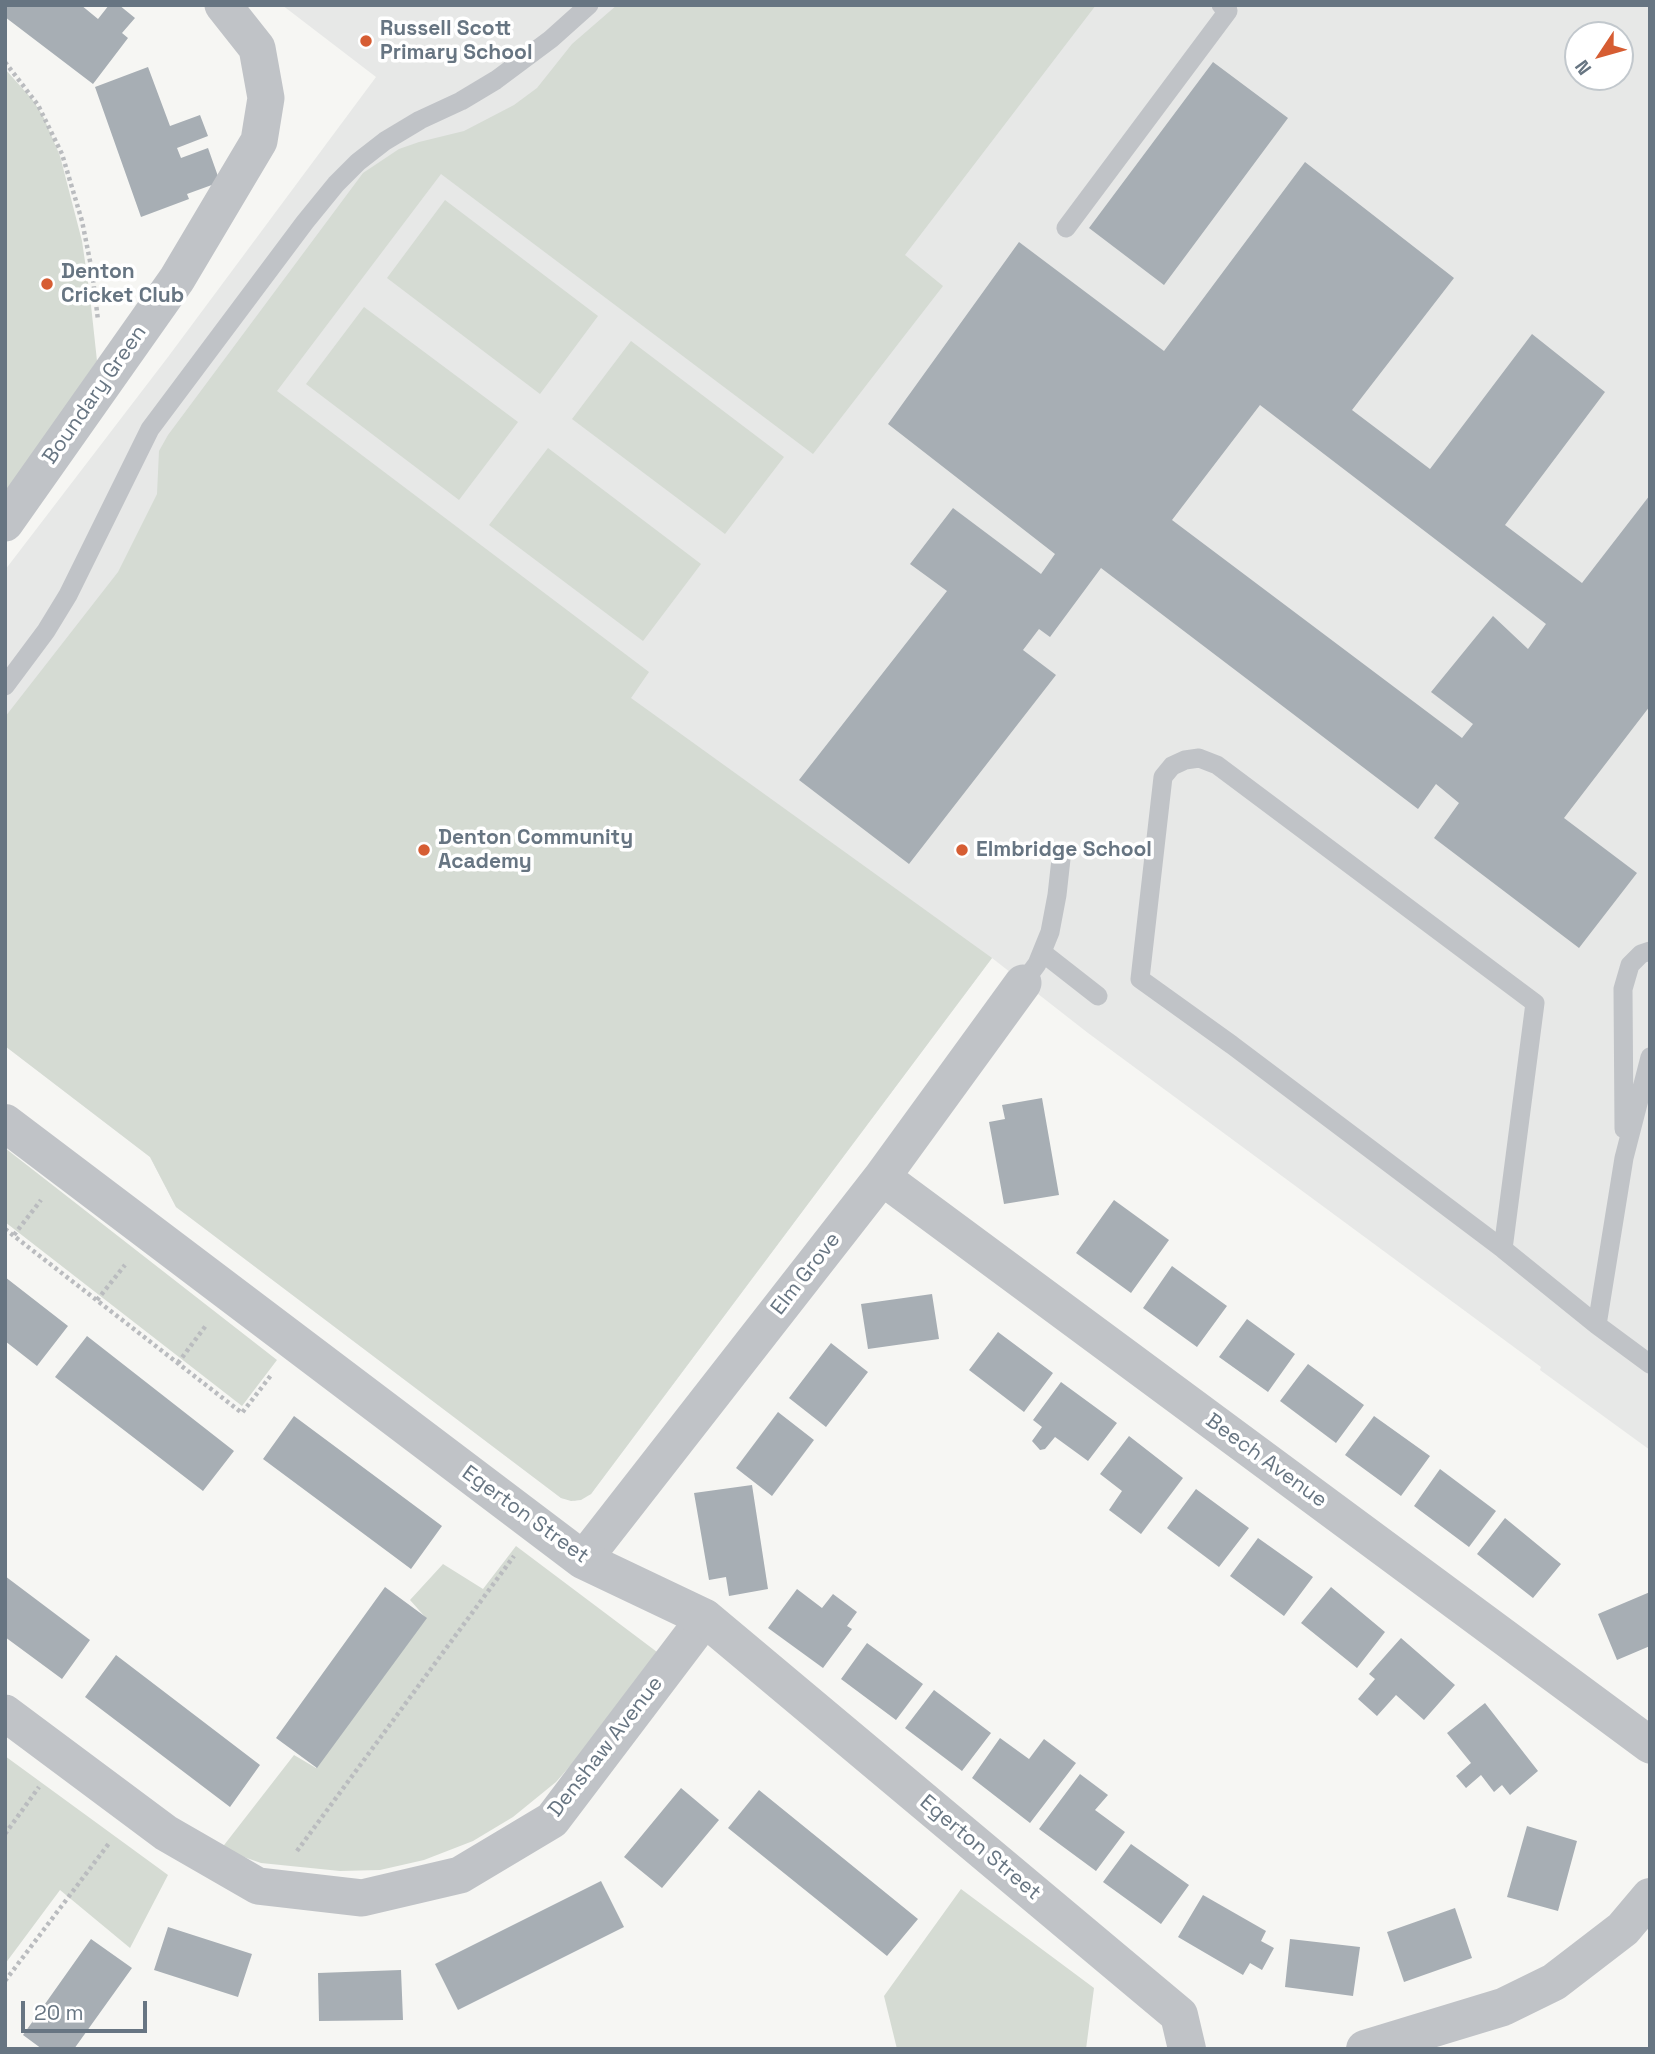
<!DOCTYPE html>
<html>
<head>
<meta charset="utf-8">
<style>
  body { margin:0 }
  #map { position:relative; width:1655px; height:2054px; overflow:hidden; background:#f6f6f3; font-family:"Space Grotesk",sans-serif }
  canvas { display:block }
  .frame { position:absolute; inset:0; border:7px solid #677582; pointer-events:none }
  .north { position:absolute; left:1564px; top:21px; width:70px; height:70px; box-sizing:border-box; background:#fff; border:2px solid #c2c8cd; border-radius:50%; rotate:234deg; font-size:19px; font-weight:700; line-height:28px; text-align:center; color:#677582 }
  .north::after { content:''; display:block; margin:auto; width:24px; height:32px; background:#d65d33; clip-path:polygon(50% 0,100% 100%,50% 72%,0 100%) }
  .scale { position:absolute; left:21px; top:2001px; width:126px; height:32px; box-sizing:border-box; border:4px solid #677582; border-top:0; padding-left:9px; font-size:21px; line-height:24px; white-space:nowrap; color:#677582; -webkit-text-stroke:5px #fff; paint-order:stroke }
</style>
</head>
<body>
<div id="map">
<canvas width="1655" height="2054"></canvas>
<div class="frame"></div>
<div class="north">N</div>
<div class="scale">20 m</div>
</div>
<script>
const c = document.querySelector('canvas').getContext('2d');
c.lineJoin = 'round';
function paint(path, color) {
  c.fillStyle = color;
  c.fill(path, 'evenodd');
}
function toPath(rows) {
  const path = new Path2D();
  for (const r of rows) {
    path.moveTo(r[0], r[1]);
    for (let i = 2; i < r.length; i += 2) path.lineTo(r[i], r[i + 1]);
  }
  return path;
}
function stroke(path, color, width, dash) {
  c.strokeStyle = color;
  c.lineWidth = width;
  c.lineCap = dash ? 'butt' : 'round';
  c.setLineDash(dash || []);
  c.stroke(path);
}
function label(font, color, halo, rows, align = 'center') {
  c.font = font + ' "Space Grotesk",sans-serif';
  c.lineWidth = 7;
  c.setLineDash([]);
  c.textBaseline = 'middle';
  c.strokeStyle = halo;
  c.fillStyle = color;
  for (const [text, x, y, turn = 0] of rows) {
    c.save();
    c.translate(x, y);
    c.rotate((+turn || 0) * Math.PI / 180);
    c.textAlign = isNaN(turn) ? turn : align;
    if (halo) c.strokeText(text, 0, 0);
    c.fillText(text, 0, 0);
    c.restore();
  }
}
paint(toPath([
  [282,5,1650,5,1650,1450,1540,1370,1541,1367,1088,1033,992,958,591,1494,575,1501,561,1498,176,1207,150,1157,5,1046,5,570,168,357,376,77],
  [1578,35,1620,35,1620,77,1578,77]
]), '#e7e8e7');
paint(toPath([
  [617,5,1096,5,905,255,943,286,813,454,441,174,277,391,649,672,631,698,992,958,591,1494,581,1500,571,1501,561,1498,176,1207,150,1157,5,1046,5,717,118,572,157,494,159,451,168,435,363,173,399,149,419,142,464,131,514,105,537,88,572,44],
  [5,69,32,99,43,116,60,156,82,241,90,296,97,361,5,494],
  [445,200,598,316,540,394,387,278],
  [364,307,518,422,459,500,306,384],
  [631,341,784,457,725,534,572,419],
  [548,448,701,564,643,641,489,525],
  [5,1148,277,1360,242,1406,5,1222],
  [516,1546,665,1658,556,1782,513,1817,473,1841,424,1860,380,1870,340,1871,261,1863,221,1849,294,1755,316,1768,426,1618,410,1600,443,1564,483,1589],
  [5,1756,168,1875,130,1948,60,1890,5,1964],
  [961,1889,1094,1988,1086,2049,897,2049,884,1996]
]), '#d5dbd3');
paint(toPath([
  [5,5,81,5,98,19,109,5,119,5,135,18,122,33,128,38,93,84,5,17],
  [1213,62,1288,118,1164,285,1089,228],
  [148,67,170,126,200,115,208,136,177,148,181,158,208,148,220,182,187,194,189,199,141,217,95,87],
  [1305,162,1454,278,1352,410,1430,469,1532,334,1605,392,1505,525,1582,583,1650,495,1650,706,1564,818,1637,873,1579,948,1434,838,1459,803,1436,784,1418,809,1101,568,1050,637,1039,629,1023,650,1056,675,909,864,799,780,947,591,910,564,953,508,1041,574,1055,554,888,424,1019,242,1164,351],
  [1260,405,1546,624,1528,649,1493,616,1431,692,1473,724,1462,738,1172,520],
  [1042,1098,1059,1195,1004,1204,989,1122,1005,1119,1002,1105],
  [1114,1200,1169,1240,1131,1293,1076,1253],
  [1172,1266,1227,1306,1197,1347,1143,1308],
  [5,1277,68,1326,37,1366,5,1341],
  [932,1294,939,1339,868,1349,861,1304],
  [1247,1319,1295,1354,1268,1392,1219,1357],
  [998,1332,1053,1373,1024,1412,969,1370],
  [87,1336,234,1451,203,1491,55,1377],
  [831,1343,868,1372,826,1427,789,1398],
  [1308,1364,1364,1405,1336,1443,1280,1401],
  [1061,1382,1117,1423,1088,1461,1055,1437,1045,1449,1040,1450,1032,1441,1042,1427,1033,1420],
  [778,1412,814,1440,772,1496,736,1468],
  [294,1416,442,1526,411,1569,263,1459],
  [1374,1416,1430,1456,1401,1496,1345,1455],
  [1129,1436,1183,1478,1141,1534,1109,1510,1122,1491,1100,1474],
  [1440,1469,1496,1511,1469,1547,1414,1506],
  [752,1485,768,1589,729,1596,726,1577,709,1580,694,1493],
  [1196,1489,1249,1528,1219,1567,1167,1528],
  [1505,1518,1561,1564,1533,1598,1477,1554],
  [1258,1538,1313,1577,1284,1616,1230,1576],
  [5,1576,90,1640,62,1679,5,1637],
  [385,1587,427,1618,317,1768,276,1738],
  [1331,1587,1385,1632,1357,1668,1301,1623],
  [797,1589,822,1608,833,1594,857,1612,847,1626,852,1629,823,1668,768,1628],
  [1650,1592,1650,1646,1617,1660,1598,1614],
  [1401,1638,1455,1685,1424,1720,1396,1695,1377,1716,1358,1699,1375,1679,1369,1674],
  [867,1643,923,1684,896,1720,841,1679],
  [116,1655,260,1765,230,1807,85,1697],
  [934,1690,991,1733,962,1771,905,1728],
  [1485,1703,1538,1771,1510,1795,1502,1785,1494,1792,1481,1775,1466,1788,1456,1776,1471,1763,1447,1733],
  [1000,1738,1029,1759,1044,1739,1076,1763,1030,1823,972,1778],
  [1080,1774,1108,1795,1095,1810,1125,1832,1096,1871,1039,1829],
  [681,1788,719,1820,662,1888,624,1857],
  [759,1790,918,1919,887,1956,728,1828],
  [1527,1826,1577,1841,1558,1911,1507,1897],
  [1131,1844,1189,1885,1161,1924,1103,1882],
  [601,1881,624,1927,458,2010,435,1964],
  [1203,1895,1266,1931,1261,1941,1274,1948,1262,1970,1250,1963,1243,1975,1178,1937],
  [1455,1908,1472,1958,1404,1982,1387,1932],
  [168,1927,252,1954,238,1997,154,1970],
  [91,1939,132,1968,74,2049,42,2049,23,2035],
  [1290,1939,1360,1947,1353,1996,1285,1987],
  [401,1970,403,2020,319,2021,318,1973]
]), '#a7aeb4');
stroke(toPath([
  [5,62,38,105,62,154,82,221,92,271,98,320],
  [5,1229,242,1413,272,1374],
  [14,1235,41,1200],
  [97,1300,125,1265],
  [178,1363,207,1324],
  [5,1834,39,1787],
  [297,1851,514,1556],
  [5,1981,110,1842]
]), '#babcbf', 4.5, [3.5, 3.5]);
stroke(toPath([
  [1066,228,1228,11,1221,5],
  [5,686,46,631,68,595,150,429,305,222,336,184,358,162,385,141,420,120,461,101,496,80,551,39,589,5],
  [1043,953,1098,996],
  [1023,983,1037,964,1050,932,1057,895,1061,859],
  [1624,1129,1623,989,1630,965,1641,954,1650,951],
  [1503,1249,1535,1003,1217,765,1199,758,1185,760,1172,766,1163,777,1140,979,1232,1045,1503,1249,1597,1325,1650,1364],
  [1597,1325,1624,1158,1650,1057]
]), '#c0c3c7', 19);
stroke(toPath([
  [5,523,177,279,259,141,266,98,257,48,223,5],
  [882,1177,1650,1745],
  [583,1560,882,1177,1023,983],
  [5,1713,166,1833,258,1886,362,1898,460,1875,552,1820,705,1618]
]), '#c0c3c7', 37);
stroke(toPath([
  [5,1123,583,1560,705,1618,1179,2015,1187,2049],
  [1365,2049,1503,2007,1554,1982,1623,1929,1650,1897]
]), '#c0c3c7', 38);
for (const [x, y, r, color] of [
  [366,41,7,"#d65d33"],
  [47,284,7,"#d65d33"],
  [424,850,7,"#d65d33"],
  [962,850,7,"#d65d33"]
]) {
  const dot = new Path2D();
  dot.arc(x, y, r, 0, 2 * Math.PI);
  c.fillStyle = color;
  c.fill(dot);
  stroke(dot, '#fff', 2.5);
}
label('bold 21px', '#677582', '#fff', [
  ["Russell Scott",380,29],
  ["Primary School",380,53],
  ["Denton",61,272],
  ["Cricket Club",61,296],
  ["Denton Community",438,838],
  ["Academy",438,862],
  ["Elmbridge School",976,850]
], 'left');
label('21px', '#677582', '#fff', [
  ["Boundary Green",95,395,-55],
  ["Elm Grove",806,1274,-52],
  ["Beech Avenue",1266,1461,36],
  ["Egerton Street",525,1515,36],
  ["Denshaw Avenue",606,1747,-52],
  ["Egerton Street",980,1848,40]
]);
</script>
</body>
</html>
